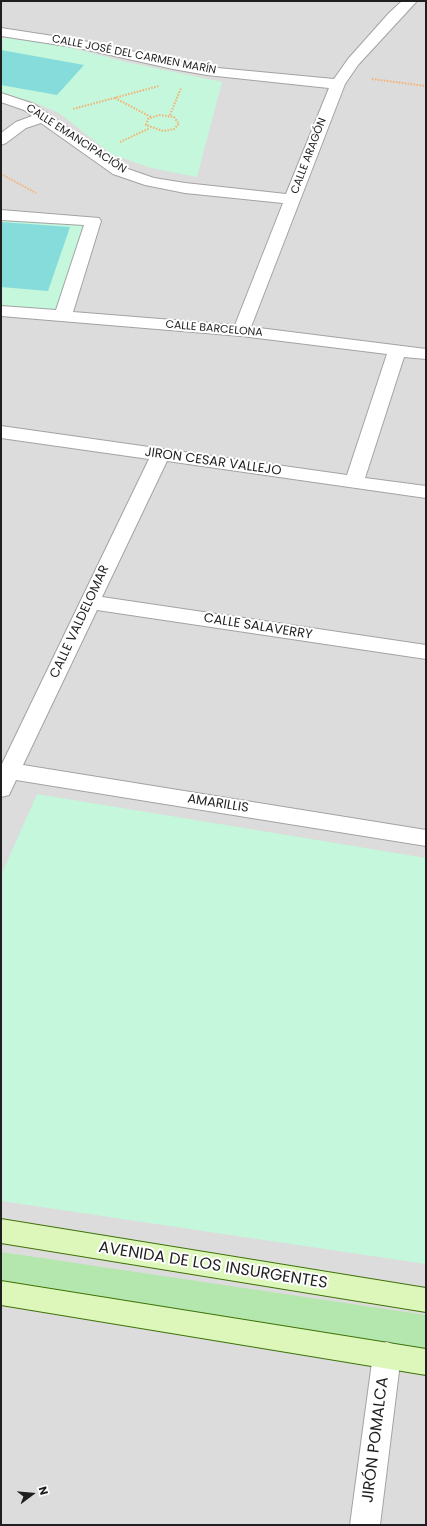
<!DOCTYPE html>
<html>
<head>
<meta charset="utf-8">
<style>
  body { margin:0 }
  #map { position:relative; width:427px; height:1526px; overflow:hidden; background:#efefe5; font-family:Poppins,sans-serif }
  canvas { display:block }
  .frame { position:absolute; inset:0; border:2px solid #1f1f1f; pointer-events:none }
  .north { position:absolute; left:12px; top:1474px; width:40px; height:40px; -webkit-text-stroke:3px #fff; paint-order:stroke; rotate:74deg; font-size:11px; font-weight:700; line-height:16px; text-align:center; color:#1f1f1f }
  .north::after { content:''; display:block; margin:auto; width:14px; height:18px; background:#1f1f1f; clip-path:polygon(50% 0,100% 100%,50% 72%,0 100%) }
</style>
</head>
<body>
<div id="map">
<canvas width="427" height="1526"></canvas>
<div class="frame"></div>
<div class="north">N</div>
</div>
<script>
const c = document.querySelector('canvas').getContext('2d');
c.lineJoin = 'round';
function paint(path, color) {
  c.fillStyle = color;
  c.fill(path, 'evenodd');
}
function toPath(rows) {
  const path = new Path2D();
  for (const r of rows) {
    path.moveTo(r[0], r[1]);
    for (let i = 2; i < r.length; i += 2) path.lineTo(r[i], r[i + 1]);
  }
  return path;
}
function stroke(path, color, width, dash) {
  c.strokeStyle = color;
  c.lineWidth = width;
  c.lineCap = dash ? 'butt' : 'round';
  c.setLineDash(dash || []);
  c.stroke(path);
}
function label(font, color, halo, rows, align = 'center') {
  c.font = font + ' Poppins,sans-serif';
  c.lineWidth = 4;
  c.setLineDash([]);
  c.textBaseline = 'middle';
  c.strokeStyle = halo;
  c.fillStyle = color;
  for (const [text, x, y, turn = 0] of rows) {
    c.save();
    c.translate(x, y);
    c.rotate((+turn || 0) * Math.PI / 180);
    c.textAlign = isNaN(turn) ? turn : align;
    if (halo) c.strokeText(text, 0, 0);
    c.fillText(text, 0, 0);
    c.restore();
  }
}
paint(toPath([
  [1,1,426,1,426,1525,1,1525]
]), '#dddcdc');
paint(toPath([
  [1,1252,426,1315,426,1349,1,1281]
]), '#b3e7ad');
paint(toPath([
  [1,37,60,45,126,62,222,82,197,177,151,168,111,154,59,113,28,100,1,94],
  [1,216,90,223,62,311,1,306],
  [37,794,426,858,426,1264,1,1201,1,875]
]), '#c4f7dc');
paint(toPath([
  [1,50,84,65,57,95,1,85],
  [1,222,70,227,48,291,1,287]
]), '#86dbdb');
const street = toPath([
  [402,1,417,1,358,65,345,84,251,327,426,349,426,359,404,357,365,478,426,486,426,498,167,461,102,597,426,645,426,659,97,610,23,765,426,830,426,846,16,780,9,795,1,797,1,766,149,459,1,438,1,426,347,475,387,354,241,336,1,316,1,306,56,310,84,225,1,220,1,210,99,218,101,221,73,312,235,325,283,203,185,193,145,185,113,174,41,123,26,128,6,143,1,145,1,133,16,122,32,116,24,110,1,102,1,93,34,104,125,168,154,178,185,183,286,194,329,88,207,75,173,69,79,48,1,36,1,28,79,40,207,67,334,79,348,59,389,13,402,1],
  [387,1342,397,1346,401,1355,380,1525,350,1525,373,1355,377,1346,387,1342]
]);
const secondary = toPath([
  [1,1219,426,1288,426,1312,1,1243,1,1219],
  [1,1281,426,1349,426,1375,1,1305,1,1281]
]);
stroke(street, '#a3a3a3', 2);
stroke(secondary, '#3f7209', 2);
stroke(toPath([
  [372,79,426,86],
  [115,98,151,117],
  [73,109,159,86],
  [159,115,174,117,179,124,174,129,163,131,146,125,148,119,159,115],
  [170,115,181,88],
  [120,142,150,128],
  [1,174,36,193]
]), '#f4b171', 2, [1.5, 1.5]);
paint(street, '#fff');
paint(secondary, '#ddf7bb');
label('11px', '#1f1f1f', '#fff', [
  ["CALLE JOSÉ DEL CARMEN MARÍN",134,55,11],
  ["CALLE EMANCIPACIÓN",76,139,33],
  ["CALLE ARAGÓN",309,156,-69],
  ["CALLE BARCELONA",214,329,5]
]);
label('13px', '#1f1f1f', '#fff', [
  ["JIRON CESAR VALLEJO",213,462,8],
  ["CALLE VALDELOMAR",80,622,-65],
  ["CALLE SALAVERRY",258,627,9],
  ["AMARILLIS",218,804,9]
]);
label('16px', '#1f1f1f', '#fff', [
  ["AVENIDA DE LOS INSURGENTES",213,1266,9],
  ["JIRÓN POMALCA",376,1440,-83]
]);
</script>
</body>
</html>
